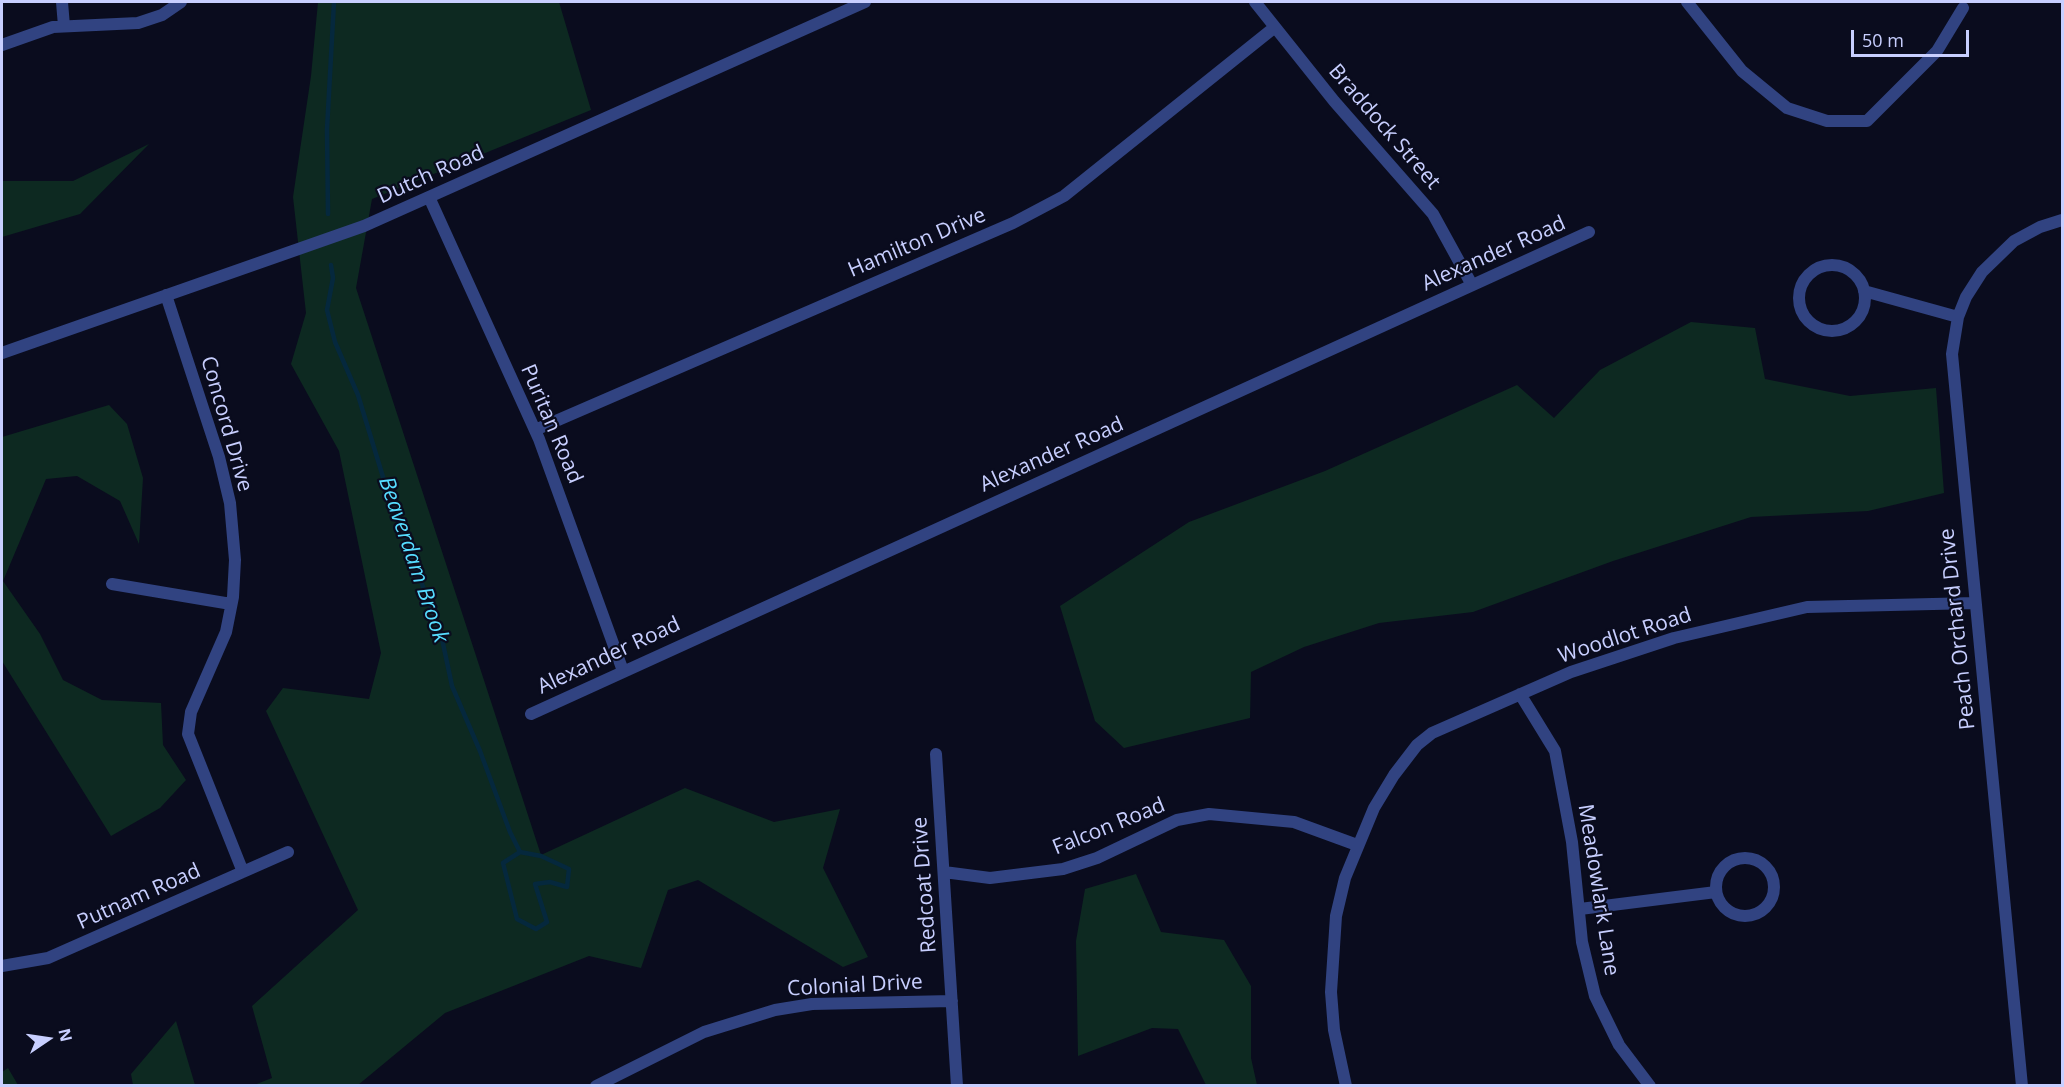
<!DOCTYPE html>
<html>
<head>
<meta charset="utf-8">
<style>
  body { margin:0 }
  #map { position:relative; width:2064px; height:1087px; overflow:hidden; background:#0a0c1e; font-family:"Open Sans",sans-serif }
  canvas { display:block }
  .frame { position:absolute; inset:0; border:3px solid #c8cfff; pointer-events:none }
  .north { position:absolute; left:18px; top:1009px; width:60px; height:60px; -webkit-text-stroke:4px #0a0c1e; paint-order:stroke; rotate:77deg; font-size:16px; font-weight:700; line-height:24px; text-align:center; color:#c8cfff }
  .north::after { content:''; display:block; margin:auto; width:21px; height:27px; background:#c8cfff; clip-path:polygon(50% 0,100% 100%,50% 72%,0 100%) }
  .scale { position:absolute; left:1851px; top:30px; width:118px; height:27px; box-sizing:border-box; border:3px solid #c8cfff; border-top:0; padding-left:8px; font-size:18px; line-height:21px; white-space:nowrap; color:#c8cfff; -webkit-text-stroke:4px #0a0c1e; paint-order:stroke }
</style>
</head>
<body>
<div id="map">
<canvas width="2064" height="1087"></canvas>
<div class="frame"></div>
<div class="north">N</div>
<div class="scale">50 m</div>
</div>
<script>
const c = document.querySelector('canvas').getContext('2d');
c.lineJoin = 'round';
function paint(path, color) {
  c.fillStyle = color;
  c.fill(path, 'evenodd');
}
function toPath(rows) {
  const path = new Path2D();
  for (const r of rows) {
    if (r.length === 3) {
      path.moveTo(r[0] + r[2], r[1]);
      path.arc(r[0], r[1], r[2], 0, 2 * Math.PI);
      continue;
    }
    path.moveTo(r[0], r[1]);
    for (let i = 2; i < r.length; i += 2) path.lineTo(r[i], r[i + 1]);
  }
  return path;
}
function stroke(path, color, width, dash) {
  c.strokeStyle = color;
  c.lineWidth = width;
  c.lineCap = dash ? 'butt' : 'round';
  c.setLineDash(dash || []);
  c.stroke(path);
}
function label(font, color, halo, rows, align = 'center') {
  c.font = font + ' "Open Sans",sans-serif';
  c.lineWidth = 4.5;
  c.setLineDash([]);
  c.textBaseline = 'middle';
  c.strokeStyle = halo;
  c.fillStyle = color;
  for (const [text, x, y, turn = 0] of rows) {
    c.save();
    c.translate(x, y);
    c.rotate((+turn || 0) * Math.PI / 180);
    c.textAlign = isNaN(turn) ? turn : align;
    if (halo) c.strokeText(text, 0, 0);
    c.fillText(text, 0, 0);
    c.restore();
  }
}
paint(toPath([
  [318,2,559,2,591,110,372,199,356,288,541,855,685,788,774,822,840,809,823,868,868,957,843,967,698,880,668,890,641,968,589,956,445,1013,358,1085,254,1085,272,1078,252,1006,358,910,266,711,283,688,369,699,381,653,339,451,291,364,306,313,293,197,311,76],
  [149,144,80,214,2,237,2,181,73,181],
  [1691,322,1755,328,1765,379,1850,396,1936,388,1944,493,1868,511,1751,517,1613,561,1473,612,1379,623,1304,647,1251,672,1250,718,1124,748,1095,721,1060,606,1189,522,1325,471,1517,385,1554,418,1600,370],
  [109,405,127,424,143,478,139,544,120,501,77,476,46,479,3,581,40,634,63,680,102,700,161,703,163,745,186,780,160,808,111,836,2,661,2,437],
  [1136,874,1161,932,1224,940,1251,986,1251,1058,1257,1085,1206,1085,1178,1029,1152,1028,1078,1056,1076,941,1085,889],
  [176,1021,195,1085,133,1085,131,1074],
  [8,1068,18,1085,2,1085,2,1072]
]), '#0d2921');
stroke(toPath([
  [328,214,327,129,334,2],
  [331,265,333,278,327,310,335,342,358,395,390,500,441,634,452,686,480,751,510,832,520,852],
  [520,852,541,856,569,869,567,887,550,882,535,884,547,922,536,929,517,919,503,863,520,852]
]), '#05283d', 4.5);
stroke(toPath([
  [62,2,64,26],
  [1255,2,1334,101,1433,214,1472,285],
  [1687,2,1742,71,1787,108,1827,121,1867,121,1937,51,1963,8],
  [2,45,53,27,138,23,162,15,181,2],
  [429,197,539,439,623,671],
  [1832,298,33],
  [1864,291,1958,317],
  [166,295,219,457,230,503,235,560,233,597,226,632,191,712,188,734,243,872],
  [2,353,364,226,865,2],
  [535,430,1013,223,1064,196,1275,27],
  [112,584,231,604],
  [1520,694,1555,751,1572,842,1582,942,1595,996,1619,1045,1650,1086],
  [531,714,1589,232],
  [936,754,957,1086],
  [1745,887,29],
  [944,872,990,878,1063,869,1097,858,1177,820,1209,814,1294,822,1357,845],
  [1580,909,1716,892],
  [2,966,48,958,288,852],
  [596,1086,704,1032,775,1010,812,1004,952,1001],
  [1346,1086,1334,1030,1331,992,1336,916,1345,878,1374,808,1394,775,1417,745,1432,733,1571,672,1674,638,1807,607,1975,603],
  [2022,1086,1952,354,1958,317,1966,297,1982,272,2014,241,2040,227,2062,220]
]), '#314381', 12);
label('21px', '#c8cfff', '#0a0c1e', [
  ["Braddock Street",1384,127,49],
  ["Dutch Road",431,175,-24],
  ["Hamilton Drive",917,243,-23],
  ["Alexander Road",1494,254,-24],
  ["Concord Drive",226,424,74],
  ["Puritan Road",551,424,67],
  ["Alexander Road",1052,455,-24],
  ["Peach Orchard Drive",1958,629,-96],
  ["Woodlot Road",1625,636,-18],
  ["Alexander Road",609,656,-25],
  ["Falcon Road",1109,827,-22],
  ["Redcoat Drive",925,885,-94],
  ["Meadowlark Lane",1598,890,81],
  ["Putnam Road",139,897,-24],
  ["Colonial Drive",855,986,-3]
]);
label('italic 22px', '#56dcff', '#0a0c1e', [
  ["Beaverdam Brook",413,560,71]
]);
</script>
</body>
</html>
